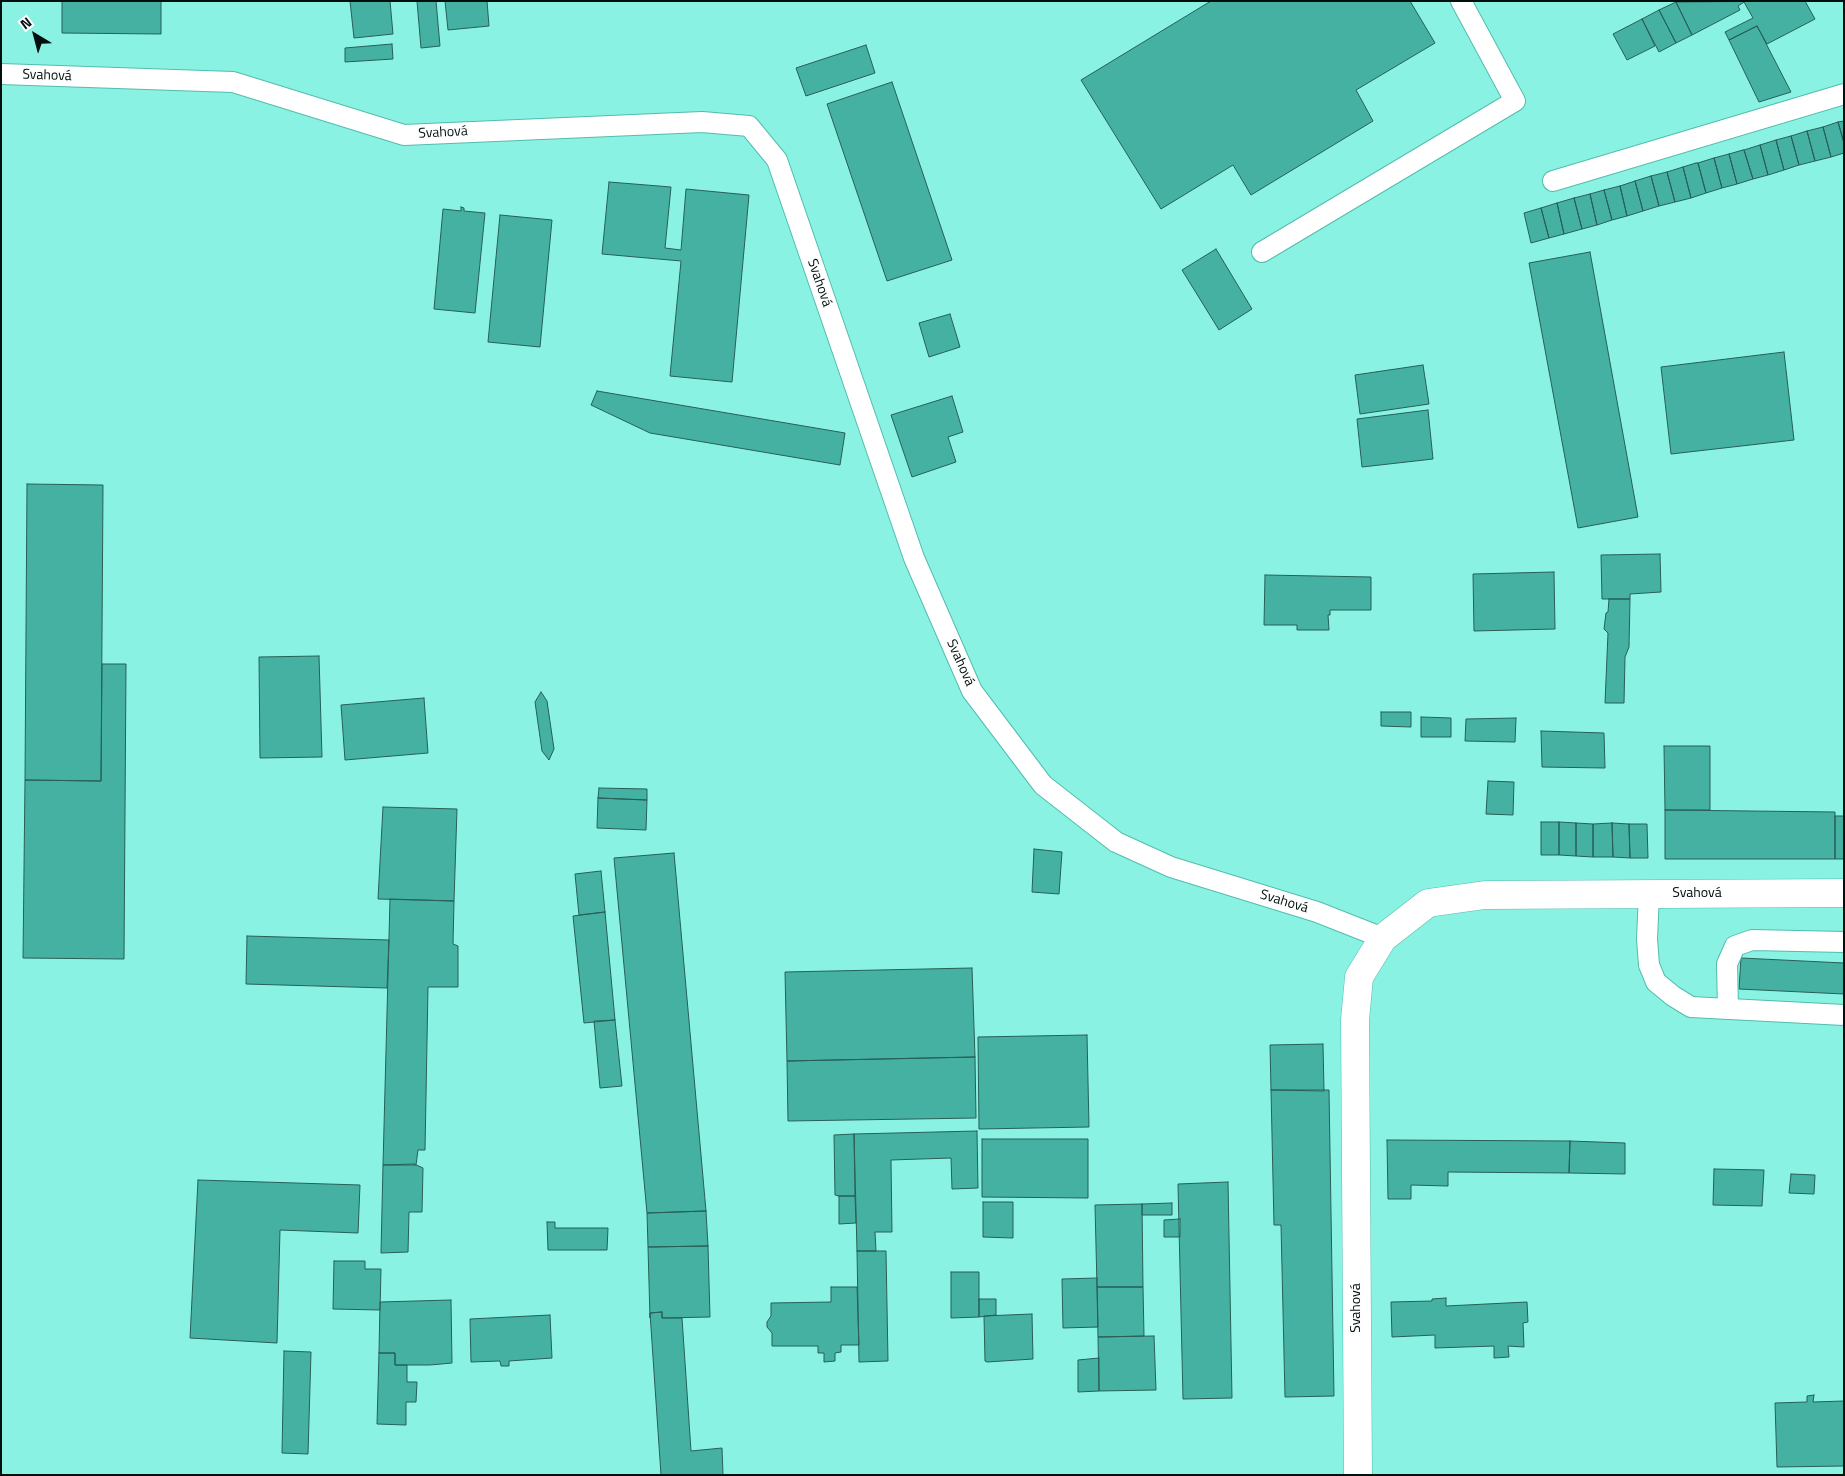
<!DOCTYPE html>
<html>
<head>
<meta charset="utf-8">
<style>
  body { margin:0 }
  #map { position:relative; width:1845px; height:1476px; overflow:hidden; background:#8af2e3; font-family:"Titillium Web",sans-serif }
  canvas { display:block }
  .frame { position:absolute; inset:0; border:2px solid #00100d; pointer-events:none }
  .north { position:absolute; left:10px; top:10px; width:50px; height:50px; -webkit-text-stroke:4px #fdfdfd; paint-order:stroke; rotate:323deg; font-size:14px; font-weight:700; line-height:20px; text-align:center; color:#00100d }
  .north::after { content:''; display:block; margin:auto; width:18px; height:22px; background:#00100d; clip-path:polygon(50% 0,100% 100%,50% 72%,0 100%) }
</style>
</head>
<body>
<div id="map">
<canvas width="1845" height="1476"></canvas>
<div class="frame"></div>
<div class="north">N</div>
</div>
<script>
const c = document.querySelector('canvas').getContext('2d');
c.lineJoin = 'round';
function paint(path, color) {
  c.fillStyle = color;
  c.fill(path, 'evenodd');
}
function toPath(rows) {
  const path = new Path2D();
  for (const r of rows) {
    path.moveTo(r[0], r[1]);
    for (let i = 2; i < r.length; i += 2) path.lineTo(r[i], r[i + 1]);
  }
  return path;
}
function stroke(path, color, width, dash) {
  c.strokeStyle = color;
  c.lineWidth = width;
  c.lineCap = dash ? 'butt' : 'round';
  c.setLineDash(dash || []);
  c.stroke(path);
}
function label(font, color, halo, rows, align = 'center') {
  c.font = font + ' "Titillium Web",sans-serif';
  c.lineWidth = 4;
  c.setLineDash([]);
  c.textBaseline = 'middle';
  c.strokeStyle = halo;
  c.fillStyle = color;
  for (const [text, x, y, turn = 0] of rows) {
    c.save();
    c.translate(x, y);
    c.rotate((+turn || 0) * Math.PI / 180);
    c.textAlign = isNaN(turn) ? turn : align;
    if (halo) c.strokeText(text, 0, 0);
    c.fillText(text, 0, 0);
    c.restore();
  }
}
const building = toPath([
  [62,1,161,1,161,34,62,33,62,1],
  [350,1,390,1,393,34,354,38,350,1],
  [417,1,436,1,440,46,421,48,417,1],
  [445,1,487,1,489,26,448,30,445,1],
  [1211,1,1410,1,1435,43,1356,90,1373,121,1251,195,1233,165,1161,209,1081,80,1211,1],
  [1805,1,1815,19,1767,44,1757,26,1729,40,1725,32,1753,18,1744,2,1738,6,1740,10,1692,35,1676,2,1805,1],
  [1676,2,1692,35,1676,43,1659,10,1676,2],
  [1659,10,1676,43,1659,52,1642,19,1659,10],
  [1642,19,1655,46,1627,60,1613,34,1642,19],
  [1757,26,1791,92,1759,102,1729,40,1757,26],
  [392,44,393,59,345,62,345,48,392,44],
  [866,45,875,73,806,96,796,68,866,45],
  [892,82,952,260,887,281,827,104,892,82],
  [1844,121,1844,143,1838,122,1844,121],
  [1838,122,1844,143,1844,153,1831,157,1823,127,1838,122],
  [1823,127,1831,157,1815,161,1807,131,1823,127],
  [1807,131,1815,161,1799,165,1791,136,1807,131],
  [1791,136,1799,165,1784,170,1776,140,1791,136],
  [1776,140,1784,170,1768,175,1760,145,1776,140],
  [1760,145,1768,175,1753,179,1744,150,1760,145],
  [1743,150,1744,150,1753,179,1737,184,1729,154,1743,150],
  [1729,154,1737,184,1722,188,1714,158,1729,154],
  [1714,158,1722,188,1706,193,1698,163,1714,158],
  [1696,163,1698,163,1706,193,1691,198,1683,167,1696,163],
  [1683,167,1691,198,1675,202,1667,172,1683,167],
  [1667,172,1675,202,1659,206,1651,176,1667,172],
  [1651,176,1659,206,1643,211,1635,181,1651,176],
  [1635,181,1643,211,1627,216,1620,186,1635,181],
  [609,182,671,187,665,248,681,250,686,189,749,195,732,382,670,376,681,261,602,254,609,182],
  [1620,186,1627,216,1612,220,1604,190,1620,186],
  [1604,190,1612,220,1597,225,1590,194,1604,190],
  [1590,194,1597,225,1582,229,1574,198,1590,194],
  [1574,198,1582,229,1564,234,1557,203,1574,198],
  [1557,203,1564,234,1549,238,1541,208,1557,203],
  [461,207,464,208,464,211,485,213,475,313,434,309,443,209,461,211,461,207],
  [1541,208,1549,238,1531,243,1524,213,1541,208],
  [500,215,552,220,540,347,488,342,500,215],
  [1216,249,1252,309,1219,330,1182,270,1216,249],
  [1590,252,1638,517,1578,528,1529,263,1590,252],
  [950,314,960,347,929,357,919,323,950,314],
  [1784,352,1794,440,1671,454,1661,367,1784,352],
  [1423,365,1429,404,1360,414,1355,375,1423,365],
  [597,391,845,433,840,465,650,433,591,405,597,391],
  [952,396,963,432,948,437,956,462,912,477,891,415,952,396],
  [1428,410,1433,459,1362,467,1357,419,1428,410],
  [27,484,103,485,101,781,25,780,27,484],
  [1660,554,1661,592,1630,594,1630,599,1602,599,1601,555,1660,554],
  [1554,572,1555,629,1474,631,1473,574,1554,572],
  [1265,575,1371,577,1371,610,1330,610,1330,615,1328,615,1329,630,1297,630,1297,625,1264,625,1265,575],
  [1609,599,1630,599,1629,647,1625,657,1624,703,1605,703,1608,633,1604,629,1606,613,1608,612,1609,599],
  [319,656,322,757,260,758,259,657,319,656],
  [102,664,126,664,124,959,23,958,25,780,101,781,102,664],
  [541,692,547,701,554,749,549,760,542,751,535,702,541,692],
  [424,698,428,753,345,760,341,705,424,698],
  [1381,712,1411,712,1411,727,1381,726,1381,712],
  [1421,717,1451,718,1451,737,1421,737,1421,717],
  [1516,718,1515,742,1465,741,1466,719,1516,718],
  [1541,731,1604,733,1605,768,1542,767,1541,731],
  [1664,746,1710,746,1710,810,1665,810,1664,746],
  [1488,781,1514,782,1513,815,1486,814,1488,781],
  [599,788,647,789,647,800,598,798,599,788],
  [598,798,647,800,646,830,597,828,598,798],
  [383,807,457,809,454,901,378,899,383,807],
  [1665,810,1835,812,1835,859,1665,859,1665,810],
  [1835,816,1844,816,1844,859,1835,859,1835,816],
  [1541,822,1559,822,1559,855,1541,855,1541,822],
  [1559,822,1576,823,1576,856,1559,855,1559,822],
  [1576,823,1593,824,1593,857,1576,856,1576,823],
  [1612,823,1629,824,1630,858,1613,857,1612,823],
  [1612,823,1613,857,1593,857,1593,824,1612,823],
  [1629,824,1647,824,1648,858,1630,858,1629,824],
  [1034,849,1062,852,1059,894,1032,892,1034,849],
  [674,853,706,1211,647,1213,614,858,674,853],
  [601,871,605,912,579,915,575,874,601,871],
  [390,899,454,901,453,944,458,946,458,987,428,987,425,1150,418,1150,416,1165,383,1165,390,899],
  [605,912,615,1020,584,1023,573,916,605,912],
  [247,936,389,940,387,988,246,984,247,936],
  [1741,958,1844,963,1844,994,1739,989,1741,958],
  [972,968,975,1057,787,1061,785,972,972,968],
  [615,1020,622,1086,600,1088,594,1021,615,1020],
  [1087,1035,1089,1127,979,1129,978,1037,1087,1035],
  [1323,1044,1324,1091,1271,1090,1270,1045,1323,1044],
  [975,1057,976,1118,788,1121,787,1061,975,1057],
  [1271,1090,1329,1090,1334,1396,1285,1397,1281,1225,1274,1225,1271,1090],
  [977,1131,978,1188,952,1189,951,1158,891,1160,892,1232,875,1232,876,1251,857,1251,854,1134,977,1131],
  [854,1134,855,1196,839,1196,835,1195,834,1135,854,1134],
  [982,1139,1088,1139,1088,1198,982,1197,982,1139],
  [1387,1140,1570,1141,1569,1173,1448,1172,1448,1186,1411,1185,1411,1199,1388,1199,1387,1140],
  [1570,1141,1625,1143,1625,1174,1569,1173,1570,1141],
  [414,1164,423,1168,422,1212,409,1212,408,1252,381,1253,383,1165,414,1164],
  [1714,1169,1764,1170,1762,1206,1713,1205,1714,1169],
  [1791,1174,1815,1175,1814,1194,1789,1193,1791,1174],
  [198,1180,360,1185,358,1233,280,1230,277,1343,190,1338,198,1180],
  [1228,1182,1232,1398,1183,1399,1178,1184,1228,1182],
  [839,1196,855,1196,856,1223,839,1224,839,1196],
  [983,1202,1013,1202,1013,1238,983,1237,983,1202],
  [1172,1203,1172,1215,1142,1215,1142,1204,1172,1203],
  [1142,1204,1143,1287,1097,1287,1095,1205,1142,1204],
  [706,1211,708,1246,648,1247,647,1213,706,1211],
  [1180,1219,1180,1237,1164,1237,1164,1220,1180,1219],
  [547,1222,555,1222,555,1228,608,1228,607,1250,548,1250,547,1222],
  [708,1246,710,1317,662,1318,662,1312,650,1313,650,1318,648,1247,708,1246],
  [857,1251,886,1251,888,1361,859,1362,857,1251],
  [334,1261,365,1261,365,1269,381,1269,380,1310,333,1309,334,1261],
  [951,1272,979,1272,979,1317,951,1318,951,1272],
  [1097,1278,1098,1327,1063,1328,1062,1279,1097,1278],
  [831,1287,857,1287,859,1345,841,1345,841,1352,835,1353,835,1361,824,1362,824,1353,818,1353,818,1346,772,1346,772,1333,767,1327,767,1322,771,1316,771,1303,831,1302,831,1287],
  [1097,1287,1143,1287,1144,1336,1098,1337,1097,1287],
  [1446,1298,1446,1306,1527,1302,1528,1322,1523,1323,1524,1347,1508,1346,1509,1357,1494,1358,1494,1346,1435,1348,1435,1335,1392,1337,1391,1302,1432,1301,1432,1299,1446,1298],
  [979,1299,996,1299,996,1315,979,1317,979,1299],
  [451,1300,452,1363,430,1365,395,1365,395,1353,379,1353,380,1302,451,1300],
  [662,1312,662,1318,682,1318,691,1451,722,1448,723,1475,661,1475,650,1313,662,1312],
  [1032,1314,1033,1359,987,1362,985,1361,984,1316,1032,1314],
  [550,1315,552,1358,509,1361,509,1366,501,1366,500,1361,471,1362,470,1319,550,1315],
  [1154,1336,1156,1390,1099,1391,1098,1337,1154,1336],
  [284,1351,311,1352,308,1454,282,1453,284,1351],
  [379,1353,395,1353,395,1365,407,1365,407,1382,417,1382,416,1402,406,1402,406,1425,377,1424,379,1353],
  [1099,1358,1099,1391,1078,1392,1078,1360,1099,1358],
  [1814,1395,1813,1402,1844,1401,1844,1466,1777,1467,1775,1403,1807,1402,1807,1396,1814,1395]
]);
paint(building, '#45b1a3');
stroke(building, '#275f57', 1);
const service = toPath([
  [1,74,233,82,404,135,702,122,749,126,777,160,914,558,972,691,1043,785,1116,842,1171,867,1317,912,1383,938],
  [1553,181,1844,94],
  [1262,252,1515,101,1461,1],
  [1649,894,1647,939,1649,965,1656,982,1673,996,1691,1007,1844,1015],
  [1728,1009,1727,964,1735,946,1752,940,1844,942]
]);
const minor = toPath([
  [1358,1475,1355,1020,1359,977,1383,938,1428,903,1485,895,1844,893]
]);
stroke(service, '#52bdae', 22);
stroke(minor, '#52bdae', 29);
stroke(service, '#fff', 20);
stroke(minor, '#fff', 28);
label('14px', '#00100d', '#fdfdfd', [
  ["Svahová",47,76,2],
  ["Svahová",443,133,-3],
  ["Svahová",819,283,71],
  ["Svahová",960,663,66],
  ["Svahová",1697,894],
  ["Svahová",1284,902,17],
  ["Svahová",1357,1308,-90]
]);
</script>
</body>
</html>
